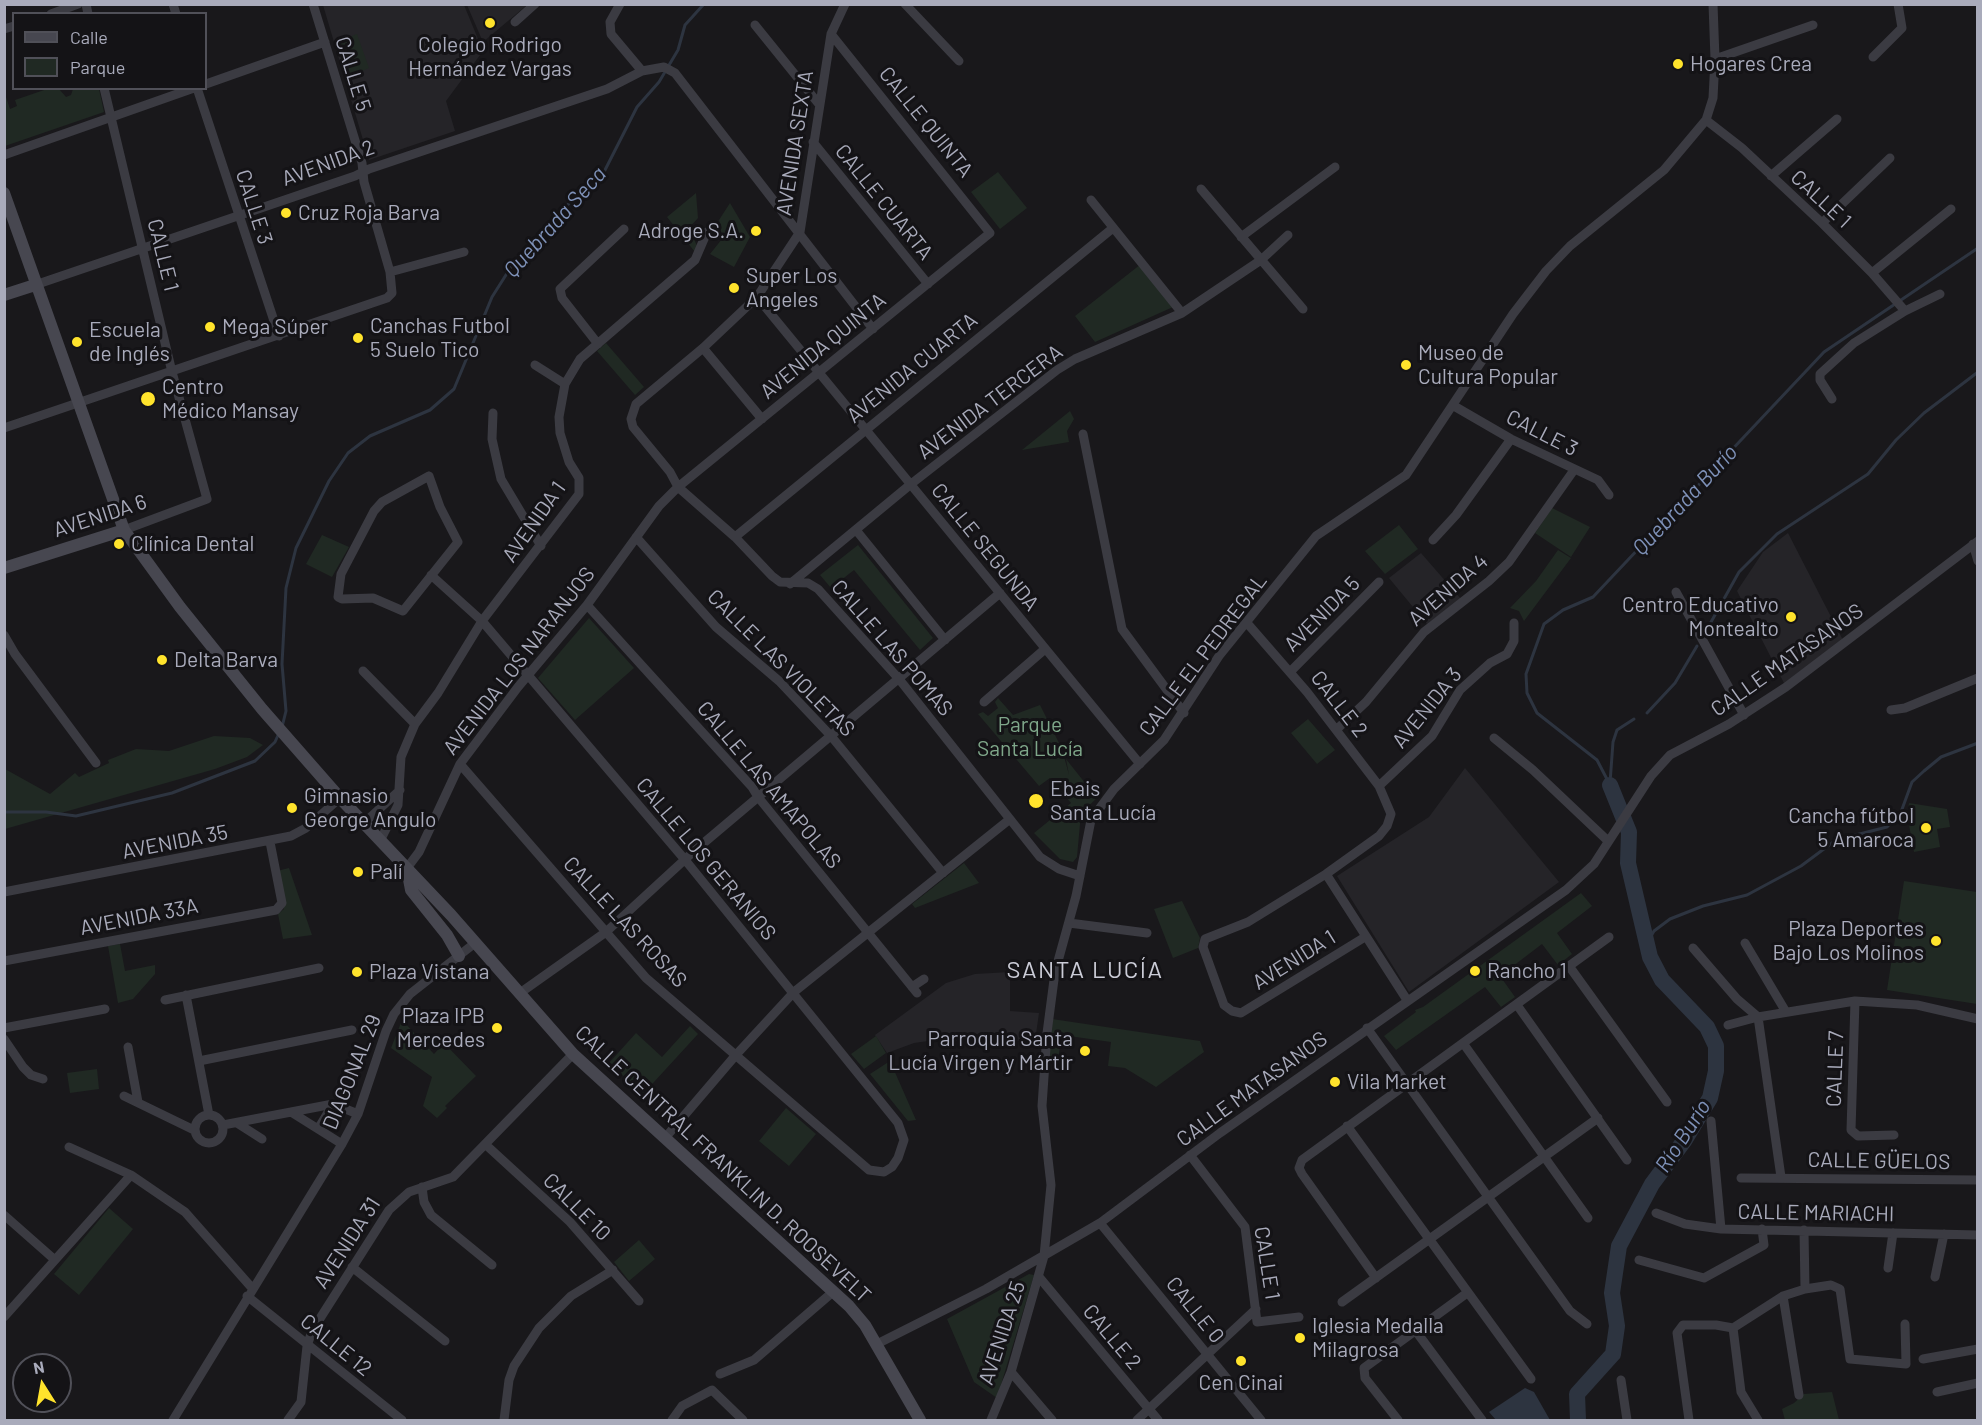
<!DOCTYPE html>
<html>
<head>
<meta charset="utf-8">
<style>
  body { margin:0 }
  #map { position:relative; width:1982px; height:1425px; overflow:hidden; background:#19181b; font-family:Barlow,sans-serif }
  canvas { display:block }
  .frame { position:absolute; inset:0; border:6px solid #a9abbb; pointer-events:none }
  .legend { position:absolute; left:12px; top:12px; width:195px; height:78px; box-sizing:border-box; background:#141316; border:2px solid #505058; margin:0; padding:8px 10px; list-style:none; font-size:18px; color:#a9abbb }
  .legend li { display:flex; align-items:center; gap:12px; height:30px }
  .legend b { width:30px; border:2px solid #505058 }
  .north { position:absolute; left:12px; top:1353px; width:60px; height:60px; box-sizing:border-box; background:#141316; border:2px solid #505058; border-radius:50%; rotate:349deg; font-size:16px; font-weight:700; line-height:24px; text-align:center; color:#a9abbb }
  .north::after { content:''; display:block; margin:auto; width:21px; height:27px; background:#ffe32c; clip-path:polygon(50% 0,100% 100%,50% 72%,0 100%) }
</style>
</head>
<body>
<div id="map">
<canvas width="1982" height="1425"></canvas>
<div class="frame"></div>
<ul class="legend">
<li><b style="height:8px;background:#474750"></b>Calle</li>
<li><b style="height:16px;background:#202923"></b>Parque</li>
</ul>
<div class="north">N</div>
</div>
<script>
const c = document.querySelector('canvas').getContext('2d');
c.lineJoin = 'round';
function paint(path, color) {
  c.fillStyle = color;
  c.fill(path, 'evenodd');
}
function toPath(rows) {
  const path = new Path2D();
  for (const r of rows) {
    if (r.length === 3) {
      path.moveTo(r[0] + r[2], r[1]);
      path.arc(r[0], r[1], r[2], 0, 2 * Math.PI);
      continue;
    }
    path.moveTo(r[0], r[1]);
    for (let i = 2; i < r.length; i += 2) path.lineTo(r[i], r[i + 1]);
  }
  return path;
}
function stroke(path, color, width, dash) {
  c.strokeStyle = color;
  c.lineWidth = width;
  c.lineCap = dash ? 'butt' : 'round';
  c.setLineDash(dash || []);
  c.stroke(path);
}
function label(font, color, halo, rows, align = 'center') {
  c.font = font + ' Barlow,sans-serif';
  c.lineWidth = 6;
  c.setLineDash([]);
  c.textBaseline = 'middle';
  c.strokeStyle = halo;
  c.fillStyle = color;
  for (const [text, x, y, turn = 0] of rows) {
    c.save();
    c.translate(x, y);
    c.rotate((+turn || 0) * Math.PI / 180);
    c.textAlign = isNaN(turn) ? turn : align;
    if (halo) c.strokeText(text, 0, 0);
    c.fillText(text, 0, 0);
    c.restore();
  }
}
paint(toPath([
  [323,5,464,5,483,51,446,101,455,131,369,160],
  [467,5,527,5,483,42],
  [1788,533,1845,644,1785,685,1737,591,1763,552],
  [1421,553,1461,599,1427,624,1389,578],
  [1465,768,1559,882,1409,992,1337,876,1429,817],
  [1010,972,1010,1011,1039,1013,1035,1041,928,1041,914,1043,887,1053,875,1035,946,983,975,974]
]), '#252428');
paint(toPath([
  [357,34,369,68,351,76,339,41],
  [47,89,59,89,66,97,71,95,73,89,99,89,104,112,5,146,5,94,10,109,17,106,15,100],
  [998,172,1027,208,1000,229,971,192],
  [696,193,698,218,689,228,698,248,695,252,667,217],
  [730,203,750,237,734,267,710,254,722,239,719,220],
  [1141,264,1173,307,1095,342,1075,316],
  [606,343,644,387,635,395,597,351],
  [1070,411,1074,419,1067,431,1069,442,1022,450],
  [1552,508,1590,527,1571,557,1535,533],
  [1399,525,1418,549,1385,574,1365,551],
  [322,535,349,547,332,577,306,564],
  [858,545,933,638,920,650,854,570,831,588,820,575],
  [1558,550,1571,558,1524,621,1519,611,1510,608,1536,581],
  [589,618,634,668,575,720,538,678],
  [998,698,1013,715,1040,705,1062,749,1069,775,1066,759,1097,798,1081,813,1077,857,1073,862,1060,859,1034,833,1071,803,1050,778,1039,786,978,714,983,712,988,716,998,708,995,702],
  [1308,719,1335,750,1317,764,1291,733],
  [214,736,250,738,263,745,247,757,215,769,5,829,5,769,50,794,75,773,79,777,109,763,108,760,136,749,169,751],
  [1909,803,1947,809,1950,827,1937,829,1940,847,1914,852,1907,814],
  [964,863,979,883,915,908,912,904],
  [289,868,312,935,283,939,278,914,284,909,277,871],
  [1904,881,1977,892,1977,1004,1887,990],
  [1581,893,1592,906,1557,933,1572,954,1558,965,1542,944,1500,976,1515,997,1501,1007,1485,987,1396,1050,1384,1036,1416,1012,1415,1010,1423,1007],
  [1182,901,1200,938,1198,948,1173,958,1154,909],
  [120,944,125,971,155,965,155,974,133,999,118,1003,108,946],
  [1052,1019,1200,1041,1204,1052,1156,1087,1125,1068,1108,1066,1111,1042,1062,1035,1058,1059,1047,1058],
  [402,1020,434,1054,444,1043,476,1076,445,1106,447,1108,437,1118,423,1106,432,1077,391,1048],
  [690,1026,698,1034,643,1094,609,1063,636,1033,662,1057],
  [876,1036,886,1053,864,1069,851,1054],
  [890,1061,916,1120,908,1121,870,1074],
  [97,1069,99,1089,70,1093,67,1073],
  [786,1108,816,1134,789,1166,759,1141],
  [109,1208,133,1229,79,1295,54,1274],
  [639,1240,655,1259,629,1281,614,1262],
  [1029,1274,1034,1275,997,1398,974,1382,947,1319],
  [1832,1392,1839,1420,1785,1420,1782,1409,1794,1403,1804,1394]
]), '#202923');
paint(toPath([
  [1525,1388,1534,1392,1550,1420,1496,1420,1489,1412]
]), '#2d3440');
stroke(toPath([
  [1706,631,1739,572,1777,534,1868,474,1896,440,1924,413,1978,372],
  [1647,713,1675,683,1697,646],
  [282,727,286,711,282,664,286,588,296,548,329,481,348,453,370,436,430,410,454,389,492,297,511,267,573,199,603,174,637,107,659,82,678,50,685,25,704,4],
  [1610,783,1613,742,1617,730,1634,719],
  [1610,785,1597,760,1537,713,1527,693,1526,674,1544,624,1563,610,1593,597,1824,352,1978,248],
  [4,812,46,812,76,816,172,793,255,761,275,742,279,733],
  [1647,943,1654,931,1670,919,1703,906,1747,895,1801,866,1836,840,1887,827,1901,812,1912,782,1924,771,1941,757,1978,743]
]), '#2d3440', 3);
stroke(toPath([
  [1578,1420,1577,1394,1613,1354,1617,1326,1612,1293,1619,1246,1652,1184,1684,1141,1710,1098,1716,1071,1716,1046,1707,1027,1662,980,1650,957,1628,863,1629,832,1610,785]
]), '#2d3440', 16);
stroke(toPath([
  [86,4,88,14],
  [173,4,176,14],
  [620,4,610,22,611,34,642,71],
  [845,4,831,34,800,232,757,297,703,348,636,404,631,419,633,427,670,472,678,487,735,537,772,576,780,582,808,583,818,589,899,679,1040,857,1059,869,1080,876],
  [905,4,959,61],
  [51,14,78,4],
  [515,22,535,4],
  [755,25,818,103],
  [4,29,14,26],
  [1873,57,1902,28,1898,4],
  [1715,59,1813,25],
  [206,84,325,42],
  [104,88,172,372,207,499,124,530],
  [197,88,279,336],
  [1706,120,1742,148,1822,223,1872,273,1905,311],
  [813,142,928,284],
  [4,155,194,88],
  [1771,176,1837,119],
  [1201,189,1303,309],
  [1091,200,1182,313],
  [1822,223,1890,158],
  [1241,237,1335,167],
  [390,272,464,252],
  [1872,273,1951,209],
  [35,285,355,176,369,169,607,89,642,71,664,67,675,73,873,329],
  [757,297,1140,764],
  [598,344,562,298,560,289,624,229],
  [703,348,762,419],
  [535,365,565,384],
  [1832,399,1820,380,1820,374,1854,343,1905,311,1940,294],
  [1454,406,1511,439,1598,480,1609,495],
  [493,413,492,439,501,479,541,546],
  [4,428,387,298,392,293,390,272,364,182,362,163,313,4],
  [1083,434,1122,629,1184,713],
  [429,476,440,507,458,542,403,611,373,598,342,599,338,597,341,574,374,511,382,502,429,476],
  [856,530,945,640],
  [636,537,716,627,779,681,831,736,943,873],
  [735,537,1113,228],
  [1433,540,1456,515,1511,439],
  [1973,544,1978,561],
  [431,575,482,621,686,861,898,1123,904,1140,898,1158,892,1167,884,1172,869,1170,646,978,460,764],
  [790,584,911,484,1057,370,1075,359,1182,313,1261,260,1288,235],
  [1676,592,1744,715],
  [587,605,752,787,758,797,917,993],
  [1247,623,1307,692,1379,786,1391,814,1387,826,1379,836,1326,874,1248,922,1205,939,1203,947,1224,1005,1232,1011,1241,1013,1365,937],
  [4,635,15,654,96,763],
  [363,671,415,724],
  [1290,672,1379,582],
  [984,702,1045,649],
  [1891,710,1905,708,1978,678],
  [1336,730,1366,702,1424,632,1489,581,1509,562,1574,470],
  [1494,738,1533,770,1608,841],
  [1379,786,1432,736,1460,690,1490,663,1507,654,1514,641,1514,623],
  [363,824,400,790],
  [380,841,398,805,401,757,415,724,438,693,482,621,579,494,579,478,569,462,560,433,559,417,565,384,580,359,695,260,707,232],
  [407,868,419,852,460,764,518,687,587,605,659,506,678,487,990,233,831,34],
  [1326,874,1407,1000],
  [4,892,291,836,306,828,340,798],
  [1069,923,1147,933],
  [1745,943,1786,1012],
  [1693,948,1737,999,1758,1017,1781,1177],
  [4,961,276,910,282,903,270,842],
  [1569,966,1667,1102],
  [912,987,924,979],
  [520,993,606,932,693,852,1000,593],
  [186,995,209,1115],
  [165,1000,319,968],
  [1855,1001,1851,1130,1858,1136,1894,1135],
  [1517,1005,1627,1160],
  [1728,1025,1758,1017,1855,1001,1917,1005,1978,1019],
  [4,1028,105,1009],
  [1367,1028,1570,1311,1587,1324],
  [4,1039,23,1067,31,1075,43,1079],
  [1463,1043,1588,1218],
  [128,1047,138,1102],
  [199,1061,352,1030],
  [124,1096,194,1130],
  [291,1112,342,1144],
  [209,1129,14],
  [1711,1121,1721,1229],
  [237,1123,262,1139],
  [223,1125,333,1104,358,1114],
  [1347,1126,1531,1379],
  [318,1129,333,1104],
  [665,1138,735,1056,794,992,1010,819],
  [485,1144,570,1222,639,1301],
  [69,1147,131,1175,185,1212,252,1288],
  [1190,1155,1245,1227,1257,1322,1299,1317],
  [1741,1178,1978,1180],
  [422,1187,424,1202,431,1215,492,1265],
  [1656,1213,1685,1224,1721,1229,1978,1235],
  [4,1215,55,1260],
  [1100,1223,1261,1420],
  [1804,1230,1805,1289],
  [1639,1260,1704,1278,1764,1245,1762,1229],
  [352,1267,445,1341],
  [1888,1268,1893,1233],
  [1039,1277,1158,1420],
  [1935,1277,1944,1234],
  [1376,1278,1302,1174,1299,1168,1302,1160,1609,937],
  [247,1296,402,1420],
  [1783,1296,1799,1395],
  [1342,1302,1598,1118],
  [4,1317,131,1175],
  [1733,1328,1741,1392,1758,1420],
  [1415,1330,1482,1420],
  [877,1344,986,1289,1100,1223,1220,1133,1566,890,1594,864,1651,776,1670,755,1729,724,1786,687,1978,541],
  [1923,1359,1978,1349],
  [1011,1372,1052,1420],
  [720,1374,754,1360,834,1291],
  [1621,1380,1627,1420],
  [1937,1392,1978,1383],
  [173,1420,342,1144,358,1114,386,1031,394,1014,410,994,475,943],
  [288,1420,301,1402,307,1346,312,1331,389,1210,409,1192,453,1177,573,1054],
  [504,1420,509,1380,514,1366,539,1328,571,1296,613,1270],
  [672,1420,682,1406,712,1390,743,1420],
  [991,1420,1011,1372,1044,1256,1051,1185,1042,1106,1047,1033,1055,972,1076,896,1091,820,1114,789,1164,740,1219,656,1316,536,1406,475,1513,314,1546,271,1570,246,1664,170,1706,120,1713,98,1715,59,1713,4],
  [1137,1420,1256,1309],
  [1398,1420,1365,1378,1364,1368,1467,1293],
  [1689,1420,1677,1333,1683,1325,1716,1325,1733,1328,1783,1296,1805,1289,1831,1285,1840,1289,1850,1359,1906,1364,1905,1324]
]), '#3b3b42', 9);
stroke(toPath([
  [4,193,124,530,180,607,262,709,340,798,451,915,573,1054,849,1306,865,1325,920,1420],
  [4,295,35,285],
  [4,568,124,530],
  [407,869,411,890,447,935,459,956]
]), '#474750', 12);
for (const [x, y, r, color] of [
  [490,23,6,"#ffe32c"],
  [1678,64,6,"#ffe32c"],
  [286,213,6,"#ffe32c"],
  [756,231,6,"#ffe32c"],
  [734,288,6,"#ffe32c"],
  [210,327,6,"#ffe32c"],
  [358,338,6,"#ffe32c"],
  [77,342,6,"#ffe32c"],
  [1406,365,6,"#ffe32c"],
  [148,399,8,"#ffe32c"],
  [119,544,6,"#ffe32c"],
  [1791,617,6,"#ffe32c"],
  [162,660,6,"#ffe32c"],
  [1036,801,8,"#ffe32c"],
  [292,808,6,"#ffe32c"],
  [1926,828,6,"#ffe32c"],
  [358,872,6,"#ffe32c"],
  [1936,941,6,"#ffe32c"],
  [1475,971,6,"#ffe32c"],
  [357,972,6,"#ffe32c"],
  [497,1028,6,"#ffe32c"],
  [1085,1051,6,"#ffe32c"],
  [1335,1082,6,"#ffe32c"],
  [1300,1338,6,"#ffe32c"],
  [1241,1361,6,"#ffe32c"]
]) {
  const dot = new Path2D();
  dot.arc(x, y, r, 0, 2 * Math.PI);
  c.fillStyle = color;
  c.fill(dot);
  stroke(dot, '#141316', 2);
}
label('21px', '#a9abbb', '#141316', [
  ["Colegio Rodrigo",490,45,"center"],
  ["Hernández Vargas",490,69,"center"],
  ["Hogares Crea",1690,64],
  ["Cruz Roja Barva",298,213],
  ["Adroge S.A.",744,231,"right"],
  ["Super Los",746,276],
  ["Angeles",746,300],
  ["Canchas Futbol",370,326],
  ["5 Suelo Tico",370,350],
  ["Mega Súper",222,327],
  ["Escuela",89,330],
  ["de Inglés",89,354],
  ["Museo de",1418,353],
  ["Cultura Popular",1418,377],
  ["Centro",162,387],
  ["Médico Mansay",162,411],
  ["Clínica Dental",131,544],
  ["Centro Educativo",1779,605,"right"],
  ["Montealto",1779,629,"right"],
  ["Delta Barva",174,660],
  ["Ebais",1050,789],
  ["Santa Lucía",1050,813],
  ["Gimnasio",304,796],
  ["George Angulo",304,820],
  ["Cancha fútbol",1914,816,"right"],
  ["5 Amaroca",1914,840,"right"],
  ["Palí",370,872],
  ["Plaza Deportes",1924,929,"right"],
  ["Bajo Los Molinos",1924,953,"right"],
  ["Rancho 1",1487,971],
  ["Plaza Vistana",369,972],
  ["Plaza IPB",485,1016,"right"],
  ["Mercedes",485,1040,"right"],
  ["Parroquia Santa",1073,1039,"right"],
  ["Lucía Virgen y Mártir",1073,1063,"right"],
  ["Vila Market",1347,1082],
  ["Iglesia Medalla",1312,1326],
  ["Milagrosa",1312,1350],
  ["Cen Cinai",1241,1383,"center"]
], 'left');
label('21px', '#a9abbb', '#141316', [
  ["CALLE 5",353,74,73],
  ["CALLE QUINTA",926,122,51],
  ["AVENIDA SEXTA",795,143,-81],
  ["AVENIDA 2",328,163,-20],
  ["CALLE 1",1821,199,43],
  ["CALLE CUARTA",884,202,51],
  ["CALLE 3",254,207,72],
  ["CALLE 1",163,255,76],
  ["AVENIDA QUINTA",823,346,-39],
  ["AVENIDA CUARTA",912,368,-39],
  ["AVENIDA TERCERA",990,402,-37],
  ["CALLE 3",1542,433,27],
  ["AVENIDA 6",100,516,-18],
  ["AVENIDA 1",534,522,-55],
  ["CALLE SEGUNDA",985,547,51],
  ["AVENIDA 4",1448,590,-41],
  ["AVENIDA 5",1322,614,-45],
  ["CALLE LAS POMAS",892,648,49],
  ["CALLE EL PEDREGAL",1203,655,-53],
  ["CALLE MATASANOS",1787,660,-35],
  ["AVENIDA LOS NARANJOS",519,661,-52],
  ["CALLE LAS VIOLETAS",781,663,45],
  ["CALLE 2",1339,704,52],
  ["AVENIDA 3",1427,708,-51],
  ["CALLE LAS AMAPOLAS",769,785,50],
  ["AVENIDA 35",175,842,-11],
  ["CALLE LOS GERANIOS",706,859,50],
  ["AVENIDA 33A",139,917,-11],
  ["CALLE LAS ROSAS",625,922,47],
  ["AVENIDA 1",1294,960,-32],
  ["CALLE 7",1835,1069,-88],
  ["DIAGONAL 29",352,1072,-68],
  ["CALLE MATASANOS",1252,1089,-36],
  ["CALLE GÜELOS",1879,1161,1],
  ["CALLE CENTRAL FRANKLIN D. ROOSEVELT",723,1164,43],
  ["CALLE 10",577,1207,45],
  ["CALLE MARIACHI",1816,1213,1],
  ["AVENIDA 31",347,1243,-57],
  ["CALLE 1",1267,1263,81],
  ["CALLE 0",1195,1310,51],
  ["AVENIDA 25",1002,1333,-72],
  ["CALLE 2",1112,1337,50],
  ["CALLE 12",336,1345,39]
]);
label('21px', '#7fa78a', '#141316', [
  ["Parque",1030,725],
  ["Santa Lucía",1030,749]
]);
label('italic 22px', '#7e91b8', '#141316', [
  ["Quebrada Seca",555,222,-48],
  ["Quebrada Burío",1685,500,-47],
  ["Río Burío",1683,1136,-57]
]);
c.letterSpacing = '1.5px';
label('24px', '#cbccd7', '#141316', [
  ["SANTA LUCÍA",1085,970]
]);
c.letterSpacing = '0px';
</script>
</body>
</html>
